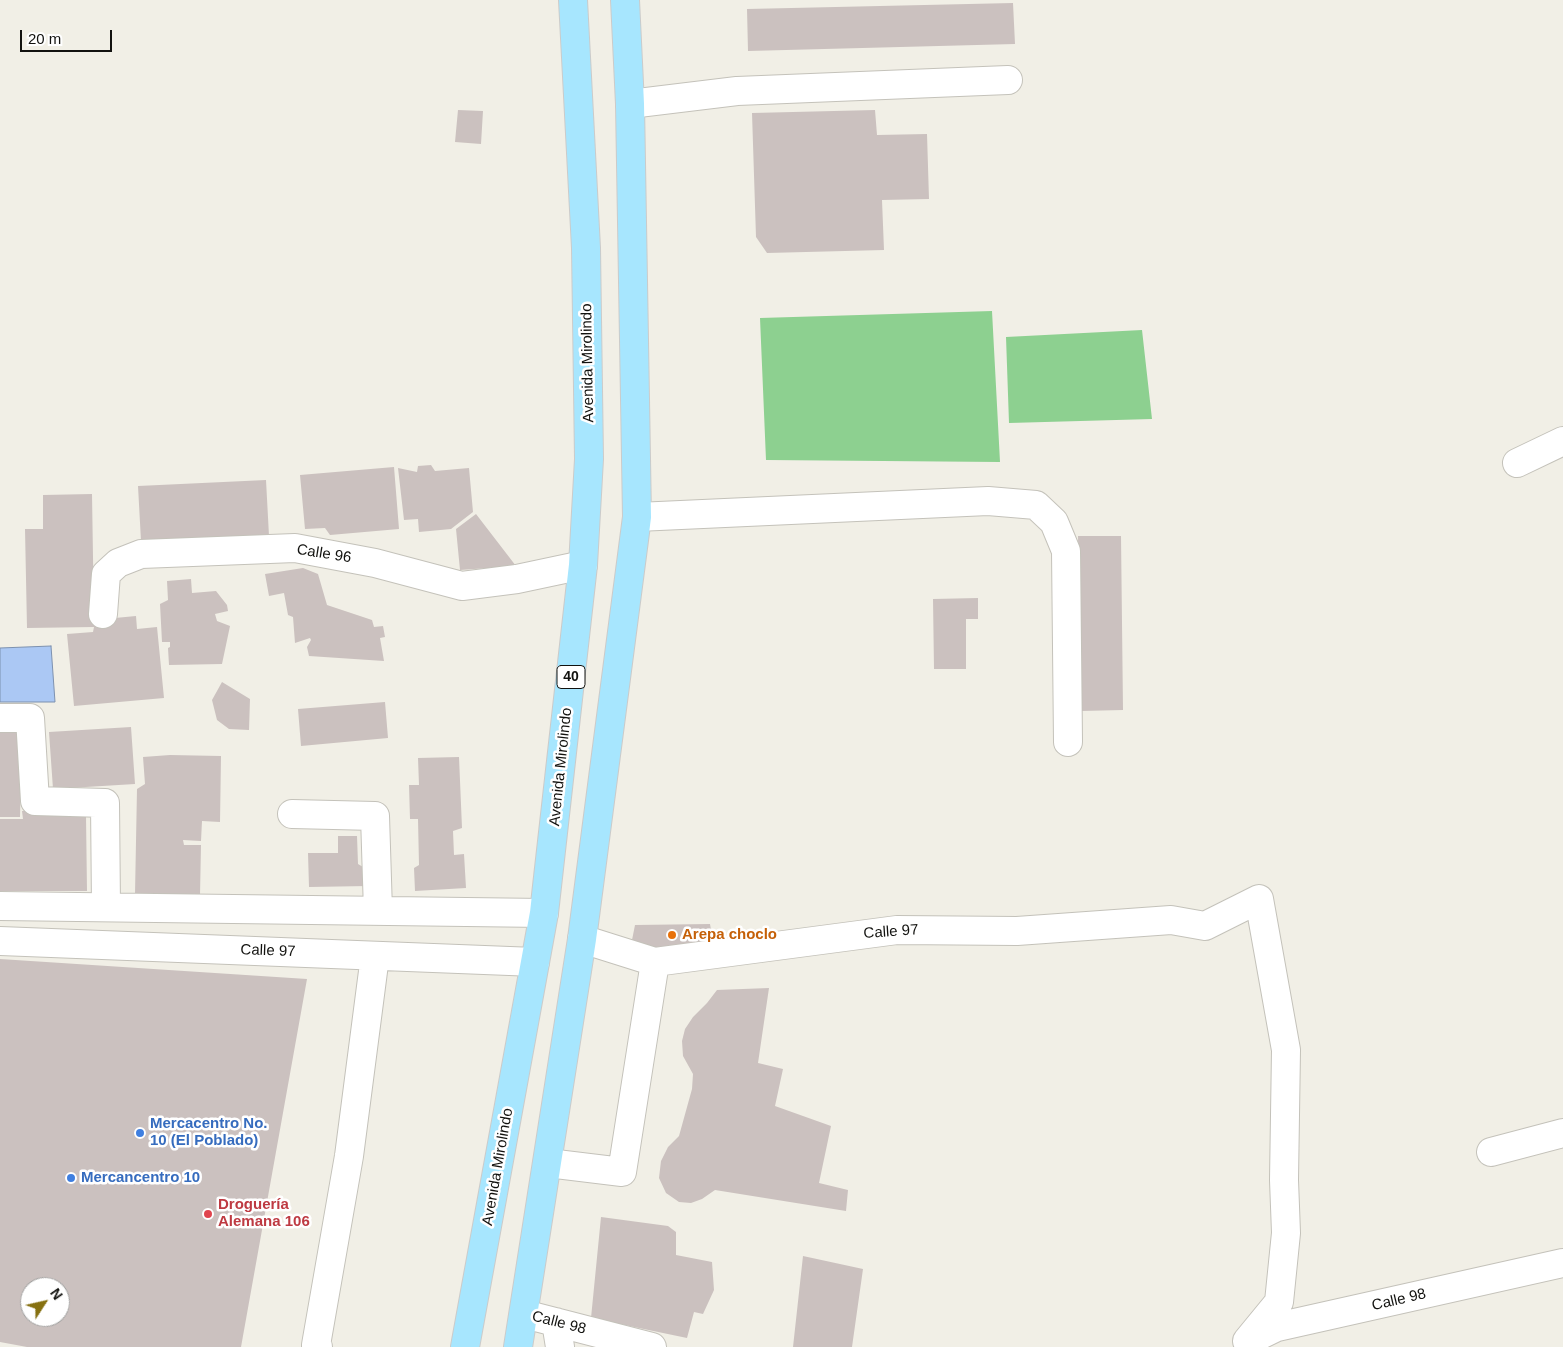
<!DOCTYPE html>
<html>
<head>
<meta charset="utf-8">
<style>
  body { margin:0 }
  #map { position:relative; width:1563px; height:1347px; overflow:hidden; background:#f1efe6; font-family:Helvetica,sans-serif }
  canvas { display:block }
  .north { position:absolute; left:20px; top:1277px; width:50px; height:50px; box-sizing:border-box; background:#fff; border:1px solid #a0a09f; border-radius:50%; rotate:55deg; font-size:14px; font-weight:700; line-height:20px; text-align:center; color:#12120f }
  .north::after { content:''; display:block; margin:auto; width:18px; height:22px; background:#867010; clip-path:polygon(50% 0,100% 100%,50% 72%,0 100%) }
  .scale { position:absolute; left:20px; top:30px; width:92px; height:22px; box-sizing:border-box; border:2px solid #12120f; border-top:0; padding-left:6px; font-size:15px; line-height:18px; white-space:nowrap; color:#12120f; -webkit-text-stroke:4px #fff; paint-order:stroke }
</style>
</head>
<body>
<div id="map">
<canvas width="1563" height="1347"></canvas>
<div class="north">N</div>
<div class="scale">20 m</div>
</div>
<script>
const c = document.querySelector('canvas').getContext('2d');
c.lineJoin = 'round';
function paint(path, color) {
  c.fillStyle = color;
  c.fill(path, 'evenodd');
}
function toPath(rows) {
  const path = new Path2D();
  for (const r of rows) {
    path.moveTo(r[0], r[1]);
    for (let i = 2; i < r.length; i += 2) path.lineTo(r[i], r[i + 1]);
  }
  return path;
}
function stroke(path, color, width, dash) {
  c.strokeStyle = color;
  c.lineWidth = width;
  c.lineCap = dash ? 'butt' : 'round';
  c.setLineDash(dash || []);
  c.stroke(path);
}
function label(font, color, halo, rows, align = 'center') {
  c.font = font + ' Helvetica,sans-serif';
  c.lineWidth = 5;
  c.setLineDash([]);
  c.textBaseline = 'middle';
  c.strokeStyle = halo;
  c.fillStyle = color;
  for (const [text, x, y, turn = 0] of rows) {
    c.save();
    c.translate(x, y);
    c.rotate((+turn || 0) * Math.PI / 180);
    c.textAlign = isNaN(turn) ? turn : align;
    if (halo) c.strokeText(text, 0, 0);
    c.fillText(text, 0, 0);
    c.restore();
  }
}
paint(toPath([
  [992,311,1000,462,766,460,760,318],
  [1142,330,1152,419,1009,423,1006,337]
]), '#8dd090');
const water = toPath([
  [51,646,55,702,0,702,0,648,51,646]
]);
paint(water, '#abc8f4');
stroke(water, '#7d91af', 1);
paint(toPath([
  [1013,3,1015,44,748,51,747,9],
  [458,110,483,111,481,144,455,142],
  [875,110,877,135,927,134,929,199,882,200,884,250,767,253,756,237,752,113],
  [431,465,435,471,469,468,473,512,451,529,419,532,418,519,404,520,398,468,417,472,418,466],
  [394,467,399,529,330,535,325,528,305,529,300,475],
  [266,480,269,536,141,541,138,486],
  [92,494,94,620,136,616,137,629,157,627,164,698,74,706,67,634,93,632,94,627,27,628,25,529,43,529,43,495],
  [476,514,516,566,460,570,456,529],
  [1078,536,1121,536,1123,710,1081,711],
  [303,568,318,574,327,605,372,620,374,627,383,626,385,637,380,638,384,661,309,656,307,647,311,640,310,638,295,643,293,617,288,615,284,593,269,596,265,574],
  [191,579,192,593,216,591,227,605,228,611,215,614,217,621,230,626,222,664,169,665,168,648,170,647,170,642,162,642,160,604,168,600,167,581],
  [978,598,978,619,966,619,966,669,934,669,933,599],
  [222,682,250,699,249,730,229,729,217,720,212,700],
  [385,702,388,738,301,746,298,709],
  [0,723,22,729,20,817,0,817],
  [131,727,135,784,53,789,49,732],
  [170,755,221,756,220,822,202,821,201,841,183,840,184,845,201,845,200,895,135,894,137,789,145,784,143,757],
  [459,757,462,828,453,831,454,855,464,854,466,888,415,891,414,868,419,865,418,819,410,819,409,785,419,785,418,758],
  [22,811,62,811,62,816,86,816,87,891,0,891,0,819,23,819],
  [338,836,357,836,358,864,368,870,368,886,309,887,308,853,338,853],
  [710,924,714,947,658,953,631,945,635,925],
  [0,959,307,979,241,1347,27,1347,0,1342],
  [30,1287,60,1287,60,1317,30,1317],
  [769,988,758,1063,783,1069,775,1106,831,1126,819,1183,848,1190,846,1211,715,1190,702,1199,691,1203,679,1202,666,1193,659,1178,661,1161,668,1147,679,1136,692,1089,693,1074,683,1056,682,1041,685,1029,693,1017,707,1003,717,990],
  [601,1217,668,1226,676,1232,676,1255,712,1262,714,1290,703,1314,694,1312,687,1338,591,1318],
  [803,1256,863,1269,852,1347,793,1347]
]), '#cbc1bf');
const minor = toPath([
  [630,104,737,91,1008,80],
  [1517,463,1563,441],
  [637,517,988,501,1036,505,1054,522,1066,551,1068,742],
  [103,614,106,574,118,563,141,554,295,548,375,563,462,586,517,579,583,565],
  [0,718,30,718,35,801,105,803,106,907],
  [292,814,375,816,378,911],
  [0,906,544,913],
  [582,939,655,962,897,930,1017,931,1171,920,1205,926,1259,899,1286,1050,1284,1180,1286,1233,1279,1302,1247,1341],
  [0,941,535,962],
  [1491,1152,1563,1133],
  [548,1163,622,1172,655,962],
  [524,1314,652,1347],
  [556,1322,560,1347],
  [1252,1339,1277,1327,1563,1263],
  [318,1347,316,1345,349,1156,375,956]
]);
const major = toPath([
  [465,1347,544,913,583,565,589,459,586,248,573,0],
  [518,1347,582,939,637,517,630,104,625,0]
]);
stroke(minor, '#c4c2ba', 30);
stroke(major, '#cbcbca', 30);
stroke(minor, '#fff', 28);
stroke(major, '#a7e6fe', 28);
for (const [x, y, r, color] of [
  [672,935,5,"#e8710a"],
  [140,1133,5,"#3f7fe0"],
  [71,1178,5,"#3f7fe0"],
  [208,1214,5,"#e0444e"]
]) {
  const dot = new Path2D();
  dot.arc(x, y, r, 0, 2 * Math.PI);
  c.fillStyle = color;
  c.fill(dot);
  stroke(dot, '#fff', 2);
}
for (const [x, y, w] of [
  [571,677,28]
]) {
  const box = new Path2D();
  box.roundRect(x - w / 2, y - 11.5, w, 23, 4);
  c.fillStyle = '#fff';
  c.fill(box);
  stroke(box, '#12120f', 1);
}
label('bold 14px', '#12120f', null, [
  ["40",571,677]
]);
label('15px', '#12120f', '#fff', [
  ["Avenida Mirolindo",588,363,-91],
  ["Calle 96",324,554,9],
  ["Avenida Mirolindo",561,767,-84],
  ["Calle 97",891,932,-4],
  ["Calle 97",268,951,2],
  ["Avenida Mirolindo",498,1167,-80],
  ["Calle 98",1399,1300,-13],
  ["Calle 98",559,1323,14]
]);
label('bold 15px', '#c56008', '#fff', [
  ["Arepa choclo",682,935]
], 'left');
label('bold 15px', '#366cbe', '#fff', [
  ["Mercacentro No.",150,1124],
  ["10 (El Poblado)",150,1141],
  ["Mercancentro 10",81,1178]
], 'left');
label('bold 15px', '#be3a42', '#fff', [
  ["Droguería",218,1205],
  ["Alemana 106",218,1222]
], 'left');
</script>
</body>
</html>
